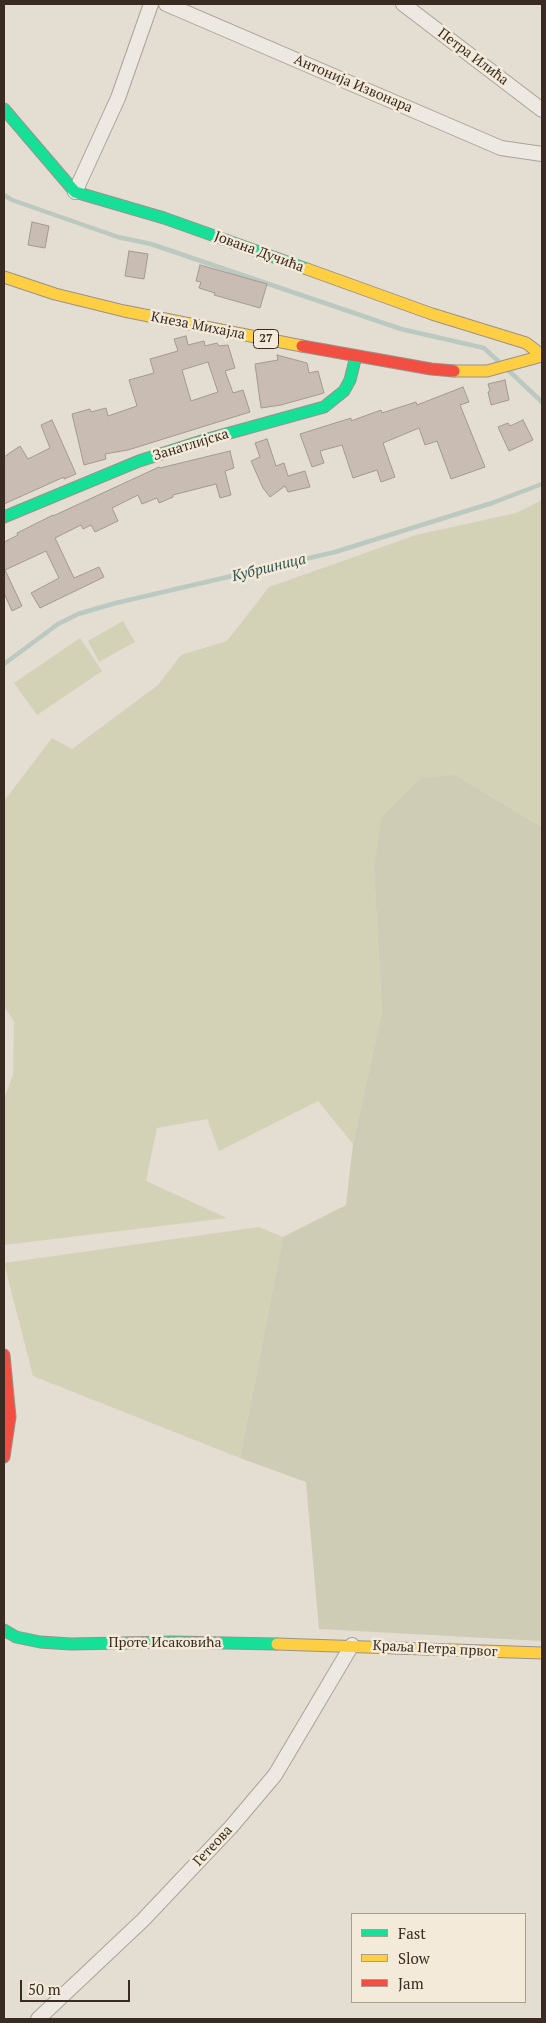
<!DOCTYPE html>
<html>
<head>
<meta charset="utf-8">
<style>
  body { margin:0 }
  #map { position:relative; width:546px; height:2023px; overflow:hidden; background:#e3ddd2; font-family:"PT Serif",serif }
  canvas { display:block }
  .frame { position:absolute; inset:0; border:5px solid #392b22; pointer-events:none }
  .legend { position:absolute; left:351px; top:1913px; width:175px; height:90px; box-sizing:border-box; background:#f3ead9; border:1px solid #a99e90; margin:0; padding:6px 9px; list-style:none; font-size:15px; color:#392b22 }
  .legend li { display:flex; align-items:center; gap:10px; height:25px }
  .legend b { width:25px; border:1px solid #a99e90 }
  .scale { position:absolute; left:20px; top:1980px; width:110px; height:22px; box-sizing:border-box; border:2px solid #392b22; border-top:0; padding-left:6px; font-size:15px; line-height:18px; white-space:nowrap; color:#392b22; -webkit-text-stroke:4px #f3ead9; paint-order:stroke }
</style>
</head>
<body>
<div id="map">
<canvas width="546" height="2023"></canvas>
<div class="frame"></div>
<ul class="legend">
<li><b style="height:6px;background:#16e098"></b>Fast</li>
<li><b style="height:6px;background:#ffcf43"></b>Slow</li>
<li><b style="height:6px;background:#f24e42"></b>Jam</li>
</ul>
<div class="scale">50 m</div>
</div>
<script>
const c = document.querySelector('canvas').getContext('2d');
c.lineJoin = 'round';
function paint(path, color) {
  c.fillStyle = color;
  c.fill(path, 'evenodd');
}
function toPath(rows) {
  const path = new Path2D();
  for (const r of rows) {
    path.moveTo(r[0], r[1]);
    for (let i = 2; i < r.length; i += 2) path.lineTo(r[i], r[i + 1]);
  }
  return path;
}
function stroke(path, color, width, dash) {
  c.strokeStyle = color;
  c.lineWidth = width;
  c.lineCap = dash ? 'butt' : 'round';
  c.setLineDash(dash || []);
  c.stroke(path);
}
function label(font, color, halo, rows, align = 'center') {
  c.font = font + ' "PT Serif",serif';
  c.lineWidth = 5;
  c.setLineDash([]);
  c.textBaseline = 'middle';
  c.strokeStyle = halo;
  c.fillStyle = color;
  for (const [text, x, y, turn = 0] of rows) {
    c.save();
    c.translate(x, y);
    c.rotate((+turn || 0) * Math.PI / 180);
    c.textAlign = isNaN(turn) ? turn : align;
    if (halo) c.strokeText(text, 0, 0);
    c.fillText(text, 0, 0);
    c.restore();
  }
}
paint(toPath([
  [542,500,542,827,455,775,374,870,382,1012,353,1144,318,1101,219,1151,207,1119,157,1128,146,1181,227,1218,4,1245,4,1099,13,1075,14,1022,4,1006,4,801,52,738,72,749,158,685,181,655,227,641,269,587,416,535,516,513],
  [123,621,135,642,99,662,88,641],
  [80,638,102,671,37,715,14,683],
  [259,1227,283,1237,240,1458,33,1376,4,1263]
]), '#d4d2b6');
paint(toPath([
  [455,775,542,827,542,1641,319,1629,306,1482,240,1458,283,1237,346,1205,353,1144,382,1012,374,870,381,818,421,778]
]), '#ceccb5');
stroke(toPath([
  [4,195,12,200,118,237,151,244,401,329,484,348,498,361],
  [509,371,542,402],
  [4,664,58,624,78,614,116,603,335,552,492,503,542,484]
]), '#bbc9c0', 4.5);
const building = toPath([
  [32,222,49,226,45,248,28,245,32,222],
  [129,251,148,254,144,279,125,276,129,251],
  [200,265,267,284,260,308,214,295,215,293,199,288,201,282,196,281,200,265],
  [186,336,188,345,204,341,205,346,217,343,219,346,228,345,235,368,225,371,233,393,243,390,250,412,128,450,105,454,106,459,84,465,72,414,90,409,91,412,106,408,108,416,137,406,129,380,154,373,150,359,178,351,174,339,186,336],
  [208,362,218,392,191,401,182,370,208,362],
  [277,355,307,363,309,373,318,371,324,393,281,405,261,408,255,364,278,360,277,355],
  [505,380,509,400,491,405,488,392,490,391,488,384,505,380],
  [463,387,469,402,460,405,485,467,451,479,437,441,425,445,419,428,383,443,395,477,381,482,377,470,353,478,342,445,320,451,324,463,312,467,300,434,351,418,351,421,381,410,382,413,416,402,417,405,463,387],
  [52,420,76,474,64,479,64,477,4,504,4,457,20,446,28,459,50,448,41,425,52,420],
  [523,420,533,440,509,451,498,427,508,423,510,426,523,420],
  [267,439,276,466,284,463,288,476,305,471,310,487,288,492,285,486,270,497,263,488,251,461,260,457,255,443,267,439],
  [230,451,234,468,225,471,231,495,220,498,216,484,173,495,173,497,159,503,157,498,142,504,138,495,112,508,118,521,95,532,91,525,83,529,81,525,55,538,74,578,99,567,104,577,40,608,31,593,59,578,46,551,5,570,22,606,12,611,4,593,4,542,18,535,17,533,53,515,53,516,159,467,160,468,230,451]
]);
paint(building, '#c8bcb3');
stroke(building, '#a49991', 1);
const street = toPath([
  [166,4,501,148,542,154],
  [403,4,542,110],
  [75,192,118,98,151,4],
  [38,2019,143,1920,231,1827,275,1775,352,1645]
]);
const fast = toPath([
  [4,109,75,192,164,218,307,269],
  [4,517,139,461,208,439,324,407,344,391,350,380,356,356],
  [4,1630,16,1637,40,1642,71,1644,172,1642,277,1644]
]);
const slow = toPath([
  [307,269,432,314,526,343,542,355],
  [4,277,55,294,124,311,302,346],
  [454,371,487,371,542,356],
  [277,1644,542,1653]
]);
const jam = toPath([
  [302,346,431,369,454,371],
  [4,1355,10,1417,4,1457]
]);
stroke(street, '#a9a39a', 16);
stroke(fast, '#99928a', 13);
stroke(slow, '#99928a', 13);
stroke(jam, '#99928a', 13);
stroke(street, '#ede9e2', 14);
stroke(fast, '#16e098', 11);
stroke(slow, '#ffcf43', 11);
stroke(jam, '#f24e42', 11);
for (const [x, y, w] of [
  [266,339,25]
]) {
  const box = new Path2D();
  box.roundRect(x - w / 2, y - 9.5, w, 19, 4);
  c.fillStyle = '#f3ead9';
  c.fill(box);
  stroke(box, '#392b22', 1);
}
label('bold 12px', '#392b22', null, [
  ["27",266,339]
]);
label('14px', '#392b22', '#f3ead9', [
  ["Петра Илића",473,57,37],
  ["Антонија Извонара",353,84,23],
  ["Јована Дучића",259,252,20],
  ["Кнеза Михајла",198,326,11],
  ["Занатлијска",191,445,-17],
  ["Проте Исаковића",165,1643],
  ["Краља Петра првог",435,1649,3],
  ["Гетеова",213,1846,-47]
]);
label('italic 15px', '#335752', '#f3ead9', [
  ["Кубршница",269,568,-14]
]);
</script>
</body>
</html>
